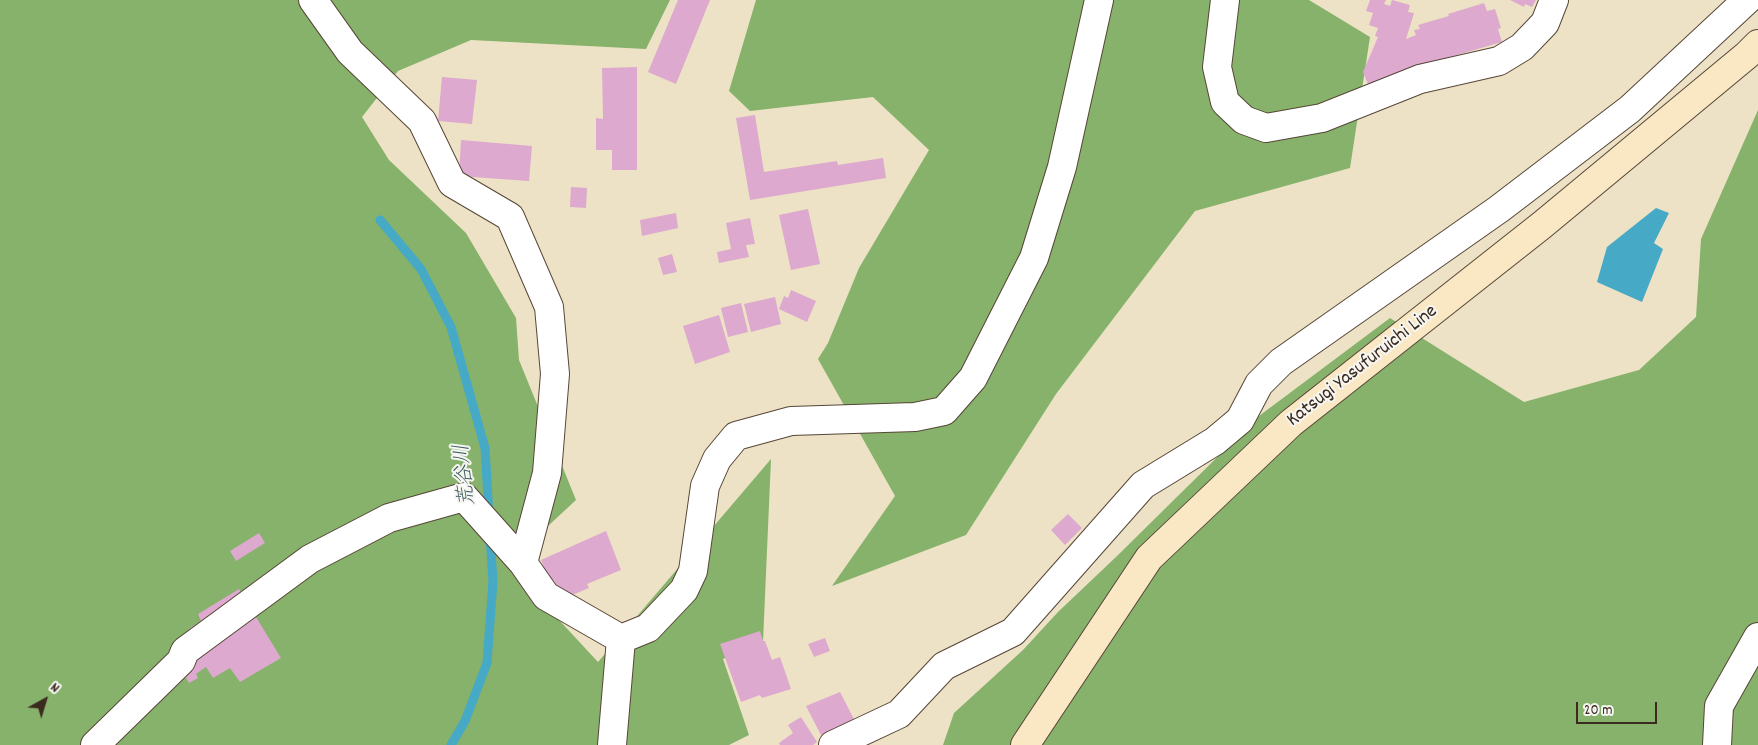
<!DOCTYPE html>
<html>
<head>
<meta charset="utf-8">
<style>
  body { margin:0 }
  #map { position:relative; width:1758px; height:745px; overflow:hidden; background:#ede2c5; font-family:Dekko,sans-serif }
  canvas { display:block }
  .north { position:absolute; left:20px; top:675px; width:50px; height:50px; -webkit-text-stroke:4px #f6f6f2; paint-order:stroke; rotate:39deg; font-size:14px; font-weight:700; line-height:20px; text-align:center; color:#3b2a1e }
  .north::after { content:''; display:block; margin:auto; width:18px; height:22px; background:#3b2a1e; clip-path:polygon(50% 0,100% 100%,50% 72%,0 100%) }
  .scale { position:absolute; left:1576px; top:702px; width:81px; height:22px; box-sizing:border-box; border:2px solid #3b2a1e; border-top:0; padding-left:6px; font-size:15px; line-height:18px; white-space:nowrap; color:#3b2a1e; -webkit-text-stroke:4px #f6f6f2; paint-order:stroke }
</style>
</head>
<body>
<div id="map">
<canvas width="1758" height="745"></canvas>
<div class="north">N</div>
<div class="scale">20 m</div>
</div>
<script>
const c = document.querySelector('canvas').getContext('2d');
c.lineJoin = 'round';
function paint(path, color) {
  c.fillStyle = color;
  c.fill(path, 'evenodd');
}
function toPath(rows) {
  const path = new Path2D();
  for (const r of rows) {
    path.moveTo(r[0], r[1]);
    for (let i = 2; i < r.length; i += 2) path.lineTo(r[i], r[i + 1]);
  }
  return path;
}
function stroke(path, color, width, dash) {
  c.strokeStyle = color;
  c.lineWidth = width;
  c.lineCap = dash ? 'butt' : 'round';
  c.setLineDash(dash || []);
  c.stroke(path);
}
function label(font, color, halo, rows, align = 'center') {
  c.font = font + ' Dekko,"Klee One",sans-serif';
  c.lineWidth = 4;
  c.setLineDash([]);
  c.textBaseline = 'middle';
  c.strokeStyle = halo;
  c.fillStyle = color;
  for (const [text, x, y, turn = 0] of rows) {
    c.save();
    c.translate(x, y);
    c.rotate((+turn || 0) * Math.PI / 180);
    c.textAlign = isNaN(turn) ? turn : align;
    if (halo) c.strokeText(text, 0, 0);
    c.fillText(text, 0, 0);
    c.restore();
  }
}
paint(toPath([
  [0,0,670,0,646,49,471,40,398,71,362,117,389,160,466,233,516,318,519,360,576,500,507,564,598,662,771,459,763,642,723,659,749,735,729,745,0,745],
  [756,0,1309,0,1370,37,1350,168,1195,211,1056,394,966,535,832,586,895,496,818,359,828,343,859,268,929,150,873,97,750,111,729,91],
  [1758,110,1758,745,943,745,954,713,1023,650,1058,612,1117,556,1259,416,1390,318,1524,402,1639,370,1696,317,1701,239]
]), '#86b26b');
paint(toPath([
  [1656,208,1669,213,1654,243,1663,249,1642,302,1597,282,1607,247]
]), '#46a9c5');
stroke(toPath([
  [380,220,421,269,451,327,485,448,489,515],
  [451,745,465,721,487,663,493,581,490,536]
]), '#46a9c5', 9);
paint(toPath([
  [678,0,710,0,676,84,648,72],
  [1370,0,1386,0,1384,4,1390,6,1392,0,1410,5,1408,12,1414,13,1406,39,1416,35,1414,30,1420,29,1418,25,1449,16,1448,14,1484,3,1487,11,1495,9,1501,28,1498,29,1502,42,1412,68,1368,84,1363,72,1378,37,1375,36,1378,28,1369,25,1373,13,1366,11],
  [1510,0,1536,0,1532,7,1525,4,1524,7],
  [637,67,637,170,612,170,612,150,596,150,596,118,603,119,602,68],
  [442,77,477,80,472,124,438,121],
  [755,115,764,172,837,161,838,165,883,158,886,178,750,200,736,118],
  [461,140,532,146,529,181,459,176],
  [571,187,587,188,586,208,570,207],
  [808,209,820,264,791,270,779,215],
  [676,213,678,228,642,236,640,220],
  [750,218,755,244,746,245,749,257,719,263,717,252,731,249,726,223],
  [672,254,677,272,663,275,658,258],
  [791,290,816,301,807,322,779,309,784,296,788,298],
  [775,297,781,324,751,332,744,304],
  [741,303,748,332,728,337,721,308],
  [719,315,730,352,695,364,683,326],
  [1068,514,1082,528,1065,545,1051,530],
  [606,531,621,570,587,584,589,588,565,598,560,595,554,580,550,582,541,560],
  [259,533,265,543,236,561,230,551],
  [239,589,281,658,240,682,230,668,213,678,206,667,196,674,198,678,189,683,177,663,204,652,189,629,201,621,198,614],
  [760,631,763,641,765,641,772,660,780,657,791,689,762,698,760,695,741,702,720,644],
  [825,638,830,651,814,657,808,644],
  [840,692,856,723,823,739,806,706],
  [801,717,817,742,813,745,780,745,779,743,793,733,788,725]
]), '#dda9ce');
const minor = toPath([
  [313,0,350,52,422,121,452,183,510,217,549,307,555,374,547,473,523,563],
  [1225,0,1217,67,1225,102,1244,120,1266,128,1322,118,1420,79,1499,61,1522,47,1545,23,1554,0],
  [621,639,648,628,684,590,693,571,705,486,717,459,736,436,791,421,915,417,944,411,973,378,1034,258,1062,167,1099,0],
  [95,745,181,661,185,651,310,559,389,518,464,497,523,563,546,596,621,639],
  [612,745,621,639],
  [833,745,899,714,944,666,1013,632,1143,485,1215,441,1240,420,1259,384,1281,362,1499,209,1630,109,1747,0],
  [1717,745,1719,706,1758,637]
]);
const secondary = toPath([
  [1025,745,1149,558,1291,423,1542,225,1747,55,1758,44]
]);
stroke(minor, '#564637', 30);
stroke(secondary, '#564637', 30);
stroke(minor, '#fff', 28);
stroke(secondary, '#fae7c3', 28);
label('20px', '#3b2a1e', '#f6f6f2', [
  ["Katsugi Yasufuruichi Line",1363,367,-38]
]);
label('italic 21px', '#3f5d61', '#f6f6f2', [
  ["荒谷川",467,475,-96]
]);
</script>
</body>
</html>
